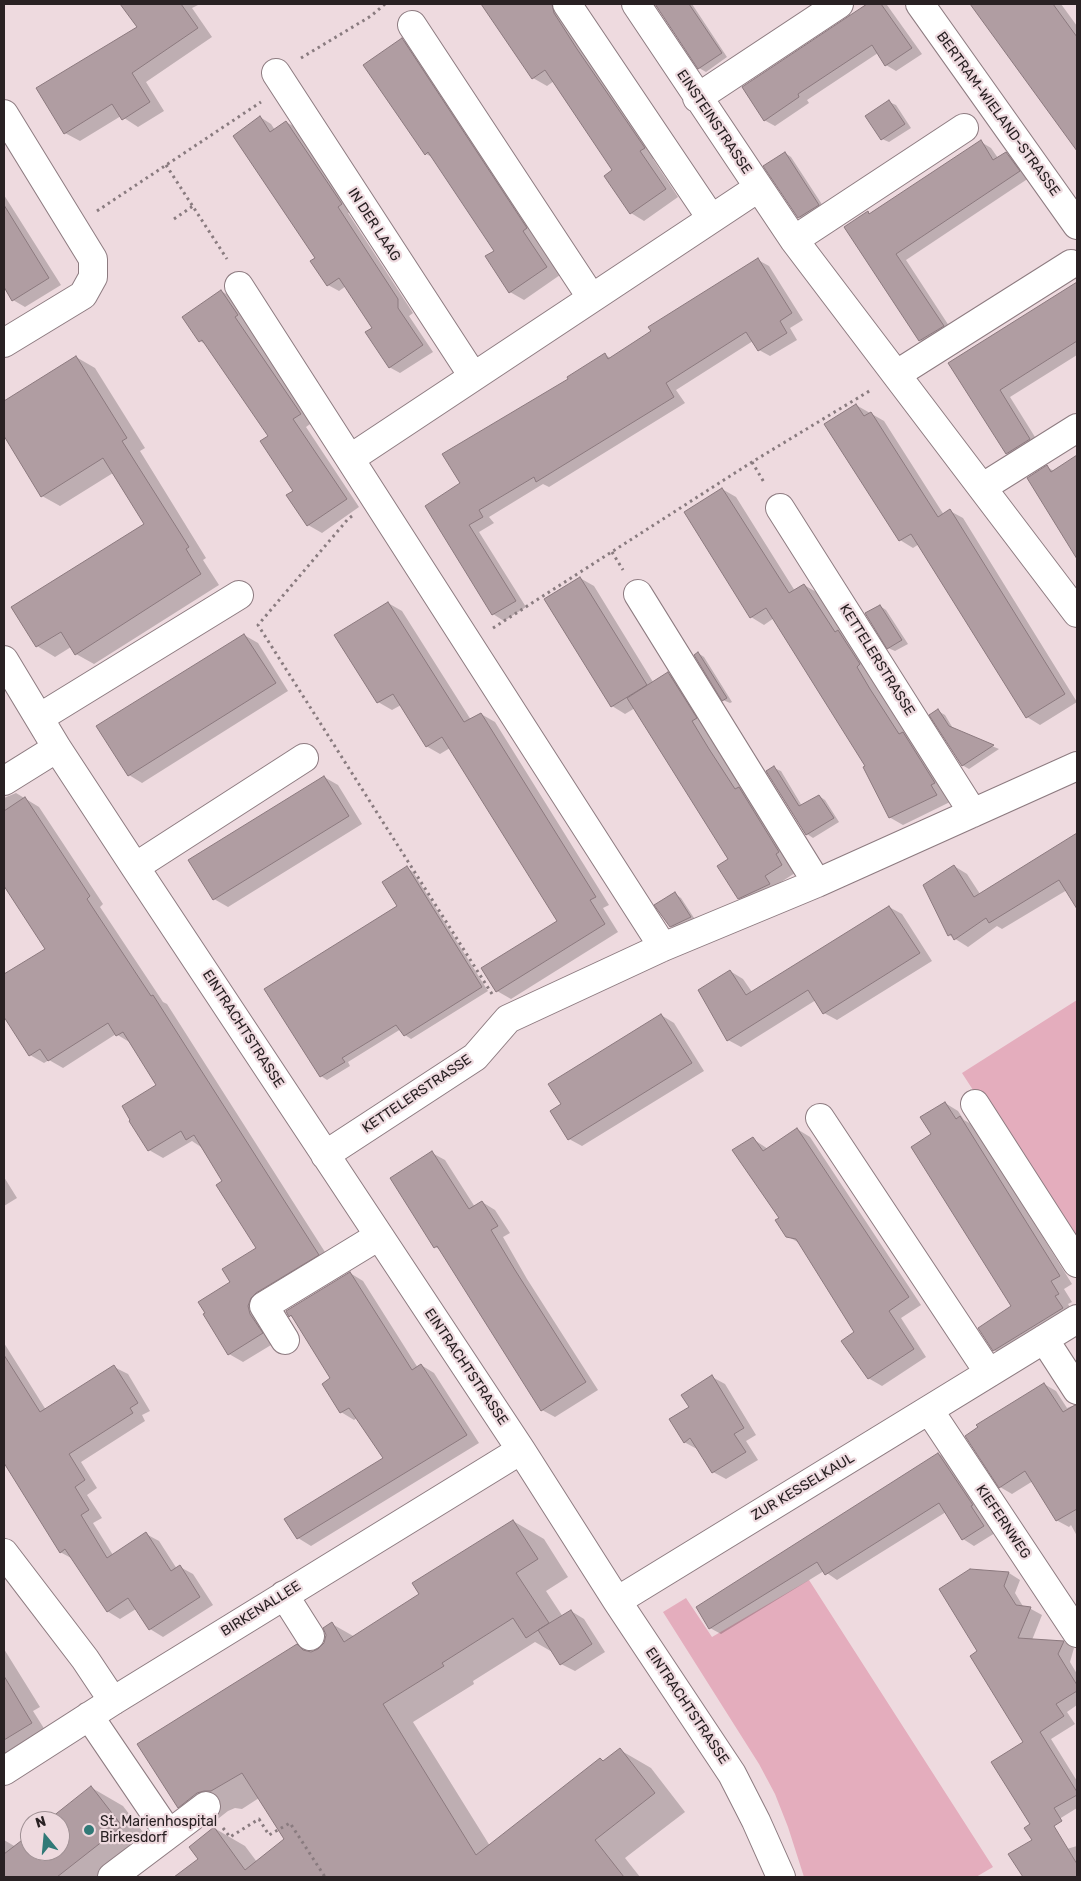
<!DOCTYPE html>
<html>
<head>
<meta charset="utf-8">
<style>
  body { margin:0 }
  #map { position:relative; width:1081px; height:1881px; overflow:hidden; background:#eedadf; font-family:Rubik,sans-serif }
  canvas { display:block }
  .frame { position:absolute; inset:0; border:5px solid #292123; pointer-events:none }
  .north { position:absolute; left:20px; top:1811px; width:50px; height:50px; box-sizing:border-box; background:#eedadf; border:1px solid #9f9094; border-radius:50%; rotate:343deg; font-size:14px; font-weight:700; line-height:20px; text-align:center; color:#292123 }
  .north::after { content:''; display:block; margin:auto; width:18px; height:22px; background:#307977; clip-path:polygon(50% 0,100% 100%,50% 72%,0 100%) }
</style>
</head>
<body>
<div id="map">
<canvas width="1081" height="1881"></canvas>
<div class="frame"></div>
<div class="north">N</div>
</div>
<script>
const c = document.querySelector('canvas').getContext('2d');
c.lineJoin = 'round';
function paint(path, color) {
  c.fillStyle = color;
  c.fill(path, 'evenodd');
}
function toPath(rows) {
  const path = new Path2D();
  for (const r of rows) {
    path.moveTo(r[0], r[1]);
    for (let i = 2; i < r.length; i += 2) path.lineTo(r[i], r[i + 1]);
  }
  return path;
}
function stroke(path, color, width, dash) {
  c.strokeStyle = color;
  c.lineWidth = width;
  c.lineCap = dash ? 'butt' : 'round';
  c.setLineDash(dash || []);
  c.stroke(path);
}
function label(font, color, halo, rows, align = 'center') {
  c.font = font + ' Rubik,sans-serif';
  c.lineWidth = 4.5;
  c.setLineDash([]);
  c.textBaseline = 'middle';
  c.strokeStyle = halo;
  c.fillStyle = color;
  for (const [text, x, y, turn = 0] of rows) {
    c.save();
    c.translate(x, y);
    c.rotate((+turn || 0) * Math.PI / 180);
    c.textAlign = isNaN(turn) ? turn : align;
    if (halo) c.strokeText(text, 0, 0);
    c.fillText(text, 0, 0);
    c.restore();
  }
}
paint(toPath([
  [1077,1000,1077,1251,962,1073],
  [809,1580,993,1867,976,1877,804,1877,788,1827,775,1794,759,1764,663,1612,686,1598,712,1637]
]), '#e4adbd');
paint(toPath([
  [122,4,200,4,192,8,212,37,146,82,164,111,138,127,121,116,80,141,65,133,138,28],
  [482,4,559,4,657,156,653,159,678,197,644,221,631,213,614,170,554,81,547,86,533,78],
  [674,4,692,4,727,57,706,72,699,68,662,12],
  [870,4,887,5,922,54,896,71,886,65,878,53,807,100,809,103,775,126,764,120,743,88],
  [972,4,1061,4,1077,26,1077,149],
  [402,40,415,47,540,236,536,239,560,275,524,300,510,292,495,251,434,158,426,154],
  [889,102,896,105,911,128,889,142,882,139],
  [260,117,271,124,275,130,286,122,297,128,352,211,348,213,413,313,409,316,433,352,400,373,389,367,373,328,346,286,339,291,328,285],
  [981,142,991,148,998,158,1006,153,1016,159,1029,178,906,260,953,332,931,346,920,340,846,227,868,213,871,214],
  [785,153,791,157,825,209,806,221,799,217,765,166],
  [4,195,61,285,25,307,13,300,4,285],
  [758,260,769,266,803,320,790,328,797,340,770,356,759,350,753,341,676,390,685,403,549,487,543,484,489,517,494,523,479,532,526,607,504,621,493,614,426,507,462,484,569,379,605,355,611,358],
  [1077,284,1077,355,1010,397,1040,445,1017,459,1007,453,950,363],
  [221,291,235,299,251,323,248,325,313,422,306,427,359,507,322,533,308,525,270,437,208,346,200,341],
  [76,357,95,368,145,448,140,451,206,558,203,560,219,585,94,664,76,654,71,647,55,657,37,646,145,524,113,473,60,506,42,496,4,421,4,403],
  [856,405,884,421,944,515,950,511,963,518,1077,702,1040,725,1027,717,919,544,913,548,900,540],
  [1077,456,1077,556,1028,479,1047,467,1054,471],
  [722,489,736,497,795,591,804,585,818,593,908,736,948,791,944,793,950,802,903,825,889,817,866,766,774,618,764,625,751,617],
  [580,578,594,586,653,682,668,673,681,681,709,726,705,729,744,791,753,796,795,873,778,884,783,892,753,906,739,898,730,859,635,708,625,714,612,706],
  [388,603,402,611,471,720,481,714,495,722,609,905,603,908,618,932,511,999,497,991,483,969,559,921,450,748,440,754,426,746,401,705,392,710,378,702],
  [880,606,886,610,908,644,895,651,888,648],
  [244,635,258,643,288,691,142,783,129,775],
  [698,653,704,657,732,702,730,703,723,700],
  [938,711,945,715,954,730,999,749,969,769,962,765],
  [774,768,781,771,802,806,819,796,825,800,839,822,813,838,807,834],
  [324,777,338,785,362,824,228,907,214,899],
  [16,793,39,807,103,904,100,907,163,1002,167,1004,332,1263,270,1300,276,1342,243,1362,229,1354,231,1283,257,1248,224,1181,201,1147,192,1141,163,1158,149,1150,158,1085,131,1043,116,1034,63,1068,49,1060,44,1063,30,1055,4,1014,4,975,47,950,4,884,4,796,4,798],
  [1077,835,1077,904,1074,902,1067,890,1002,929,997,926,968,947,949,935,954,866,967,874,980,894],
  [407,868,413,872,488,991,411,1039,405,1035,401,1029,348,1062,350,1066,327,1080,321,1076,399,906],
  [675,894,681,898,696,921,678,930,671,926],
  [889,907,902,914,932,961,837,1020,824,1013,816,1000,741,1047,728,1040,730,971,743,979,752,992],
  [661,1015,674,1023,704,1071,582,1146,569,1139,562,1105],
  [945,1103,958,1111,964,1120,973,1125,1072,1284,1064,1289,1072,1302,1068,1304,1075,1316,1008,1358,994,1350,979,1328,1013,1307,933,1135],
  [797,1129,810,1137,921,1305,901,1318,926,1357,882,1386,868,1378,856,1332,801,1244,787,1236,753,1139,768,1149],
  [432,1153,445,1160,475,1207,482,1202,495,1210,510,1233,503,1237,527,1279,598,1390,555,1417,542,1410,441,1250,435,1247],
  [4,1177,17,1198,4,1206],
  [350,1273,363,1281,418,1368,421,1365,434,1373,479,1443,311,1546,298,1538,384,1458,357,1418,354,1420,341,1412,332,1379,294,1318,290,1316],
  [4,1343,46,1410,114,1367,128,1374,150,1411,142,1415,145,1421,81,1462,97,1488,87,1495,102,1518,93,1523,113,1555,146,1534,159,1541,177,1569,180,1567,193,1574,213,1605,163,1637,150,1629,136,1609,120,1619,107,1611,73,1559,60,1552,4,1460],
  [712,1377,725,1384,756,1435,746,1441,758,1460,726,1479,713,1472,697,1449,684,1442,690,1408],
  [1044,1384,1056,1391,1067,1408,1072,1406,1077,1407,1077,1463,1073,1466,1077,1473,1077,1536,1071,1525,1069,1527,1056,1520,1033,1481,1012,1494,1000,1487],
  [939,1454,950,1460,995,1533,974,1546,963,1539,946,1512,837,1580,824,1571,721,1634,710,1628],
  [513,1521,544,1539,568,1577,546,1591,563,1617,571,1611,584,1619,605,1652,575,1671,561,1664,554,1653,535,1642,473,1681,474,1684,413,1722,490,1846,620,1750,651,1768,685,1812,625,1858,640,1877,176,1877,200,1859,214,1828,245,1846,257,1862,286,1840,259,1798,242,1809,235,1808,228,1811,210,1825,179,1807,297,1645,308,1652,319,1650,325,1643,332,1624,355,1637,421,1594],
  [970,1571,1009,1573,1020,1580,1015,1593,1024,1608,1031,1609,1042,1615,1032,1640,1063,1641,1074,1648,1070,1662,1077,1674,1077,1705,1067,1712,1075,1724,1051,1739,1077,1781,1077,1808,1043,1829,1024,1742,978,1652],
  [4,1649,40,1707,33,1711,45,1730,4,1756],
  [92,1788,123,1806,152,1844,110,1877,4,1877,4,1840,16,1847,30,1836,30,1851,60,1851,60,1821,49,1821],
  [1077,1846,1077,1877,1025,1877,1016,1864]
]), '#0003');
const building = toPath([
  [120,4,181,4,198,28,132,73,150,102,122,120,112,104,64,134,36,88,137,27,120,4],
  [481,4,552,4,554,13,577,49,645,148,640,151,666,189,630,214,604,176,612,170,545,70,532,79,481,4],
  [655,4,689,4,722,53,698,69,655,4],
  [867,4,881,4,912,48,885,66,872,45,798,94,799,97,764,121,742,87,867,4],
  [970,4,1053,4,1077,37,1077,151,970,4],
  [402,38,527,228,523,231,547,267,509,293,485,256,494,251,428,152,425,155,363,65,402,38],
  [889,100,905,124,881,140,865,116,889,100],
  [260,116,270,132,286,121,342,204,338,207,398,299,398,308,423,345,389,368,365,332,372,328,339,278,327,286,310,261,315,258,233,136,260,116],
  [981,140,993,160,1006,152,1020,171,896,254,944,326,919,341,844,227,868,211,869,214,981,140],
  [785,152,819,205,798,218,763,166,785,152],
  [4,205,49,278,12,301,4,287,4,205],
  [758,258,792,313,780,321,787,333,758,351,746,332,666,383,674,397,536,482,534,477,479,510,483,517,469,525,516,601,492,615,425,506,460,483,442,454,568,379,567,377,605,353,608,359,651,331,648,327,758,258],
  [1077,282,1077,341,1000,390,1030,439,1006,454,948,363,1077,282],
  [221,290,238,315,235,317,301,414,293,419,347,499,307,526,286,495,293,491,260,441,268,436,202,340,199,342,182,317,221,290],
  [76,356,127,438,122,441,189,547,186,549,201,574,75,655,61,632,36,647,11,607,144,524,103,458,41,497,4,436,4,401,76,356],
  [856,404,864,416,871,412,938,517,950,509,1065,694,1026,718,911,534,899,541,824,424,856,404],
  [1077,455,1077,559,1027,478,1047,465,1051,472,1077,455],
  [722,488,789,593,804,584,835,632,838,630,860,664,857,667,870,689,899,734,903,732,935,783,931,785,937,795,889,818,863,767,865,766,766,608,750,618,684,512,722,488],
  [580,577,647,685,611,707,544,599,580,577],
  [388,602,464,722,481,713,596,897,590,900,605,924,496,992,481,968,557,921,442,737,426,747,393,694,377,703,334,635,388,602],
  [880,605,902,640,887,649,865,613,880,605],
  [244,634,276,683,128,776,96,726,244,634],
  [698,652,727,698,722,701,694,655,698,652],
  [668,672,697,718,692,721,709,749,735,789,739,787,779,852,776,854,782,865,765,876,770,884,738,899,717,866,728,859,627,698,668,672],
  [938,709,949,726,994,745,962,766,929,715,938,709],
  [774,766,799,806,819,795,834,818,806,835,766,771,774,766],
  [324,776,349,816,213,900,188,860,324,776],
  [25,797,90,896,87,899,151,996,153,995,319,1255,256,1293,251,1298,248,1306,250,1314,263,1333,228,1355,203,1314,205,1313,198,1302,230,1282,222,1269,256,1248,216,1185,222,1181,194,1135,186,1140,181,1131,148,1151,129,1121,130,1120,122,1106,156,1085,123,1032,116,1036,108,1023,48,1061,40,1049,29,1056,4,1017,4,974,45,949,4,886,4,811,25,797],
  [1077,833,1077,909,1059,880,989,923,986,918,954,940,951,934,948,936,923,885,954,865,974,897,1077,833],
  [407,866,482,987,404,1036,396,1025,342,1058,345,1062,320,1077,264,989,397,906,382,882,407,866],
  [675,892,691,917,670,927,654,905,675,892],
  [889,906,920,953,823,1014,808,990,727,1041,698,990,730,970,746,995,889,906],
  [661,1014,692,1063,568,1140,550,1111,561,1104,548,1084,661,1014],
  [945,1102,956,1119,960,1116,1060,1276,1051,1281,1059,1294,1055,1296,1063,1308,993,1351,978,1328,1011,1306,911,1147,931,1134,920,1117,945,1102],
  [797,1128,909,1297,889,1311,914,1349,868,1379,841,1341,854,1332,796,1239,786,1237,775,1220,779,1218,732,1150,753,1137,763,1151,797,1128],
  [432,1151,469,1209,482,1201,498,1226,491,1230,515,1270,586,1382,541,1411,437,1246,434,1248,390,1178,432,1151],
  [350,1272,412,1370,421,1364,467,1435,297,1539,284,1519,383,1458,349,1408,340,1413,322,1384,330,1378,291,1315,289,1317,286,1311,350,1272],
  [4,1355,40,1412,114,1365,138,1403,130,1408,133,1413,69,1454,85,1480,75,1487,89,1510,81,1515,107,1558,146,1532,171,1571,180,1565,200,1597,149,1630,128,1598,107,1612,65,1549,60,1553,4,1463,4,1355],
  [712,1375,744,1428,734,1434,746,1452,712,1473,690,1438,684,1443,669,1419,689,1407,681,1395,712,1375],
  [1044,1383,1063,1412,1075,1405,1077,1406,1077,1509,1056,1521,1025,1471,999,1488,965,1436,978,1427,976,1425,1044,1383],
  [938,1453,973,1505,971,1506,984,1526,962,1540,939,1503,825,1575,817,1562,709,1629,696,1607,938,1453],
  [513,1520,538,1559,516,1573,549,1623,526,1638,513,1618,442,1663,444,1666,383,1704,476,1855,600,1758,603,1761,620,1748,655,1793,595,1840,624,1877,174,1877,198,1859,189,1847,214,1827,245,1870,284,1839,242,1773,211,1791,204,1791,197,1793,178,1808,137,1744,297,1644,303,1650,311,1652,318,1649,324,1643,326,1635,323,1628,332,1622,344,1642,419,1594,412,1583,513,1520],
  [970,1569,1009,1572,1004,1586,1016,1605,1031,1607,1018,1638,1064,1641,1058,1654,1077,1685,1077,1691,1056,1704,1064,1716,1040,1732,1077,1792,1077,1795,1054,1808,1062,1821,1054,1826,1077,1864,1077,1877,1023,1877,1008,1854,1032,1840,1024,1828,1030,1824,991,1762,1023,1742,970,1656,977,1651,939,1589,970,1569],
  [571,1610,592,1644,560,1665,538,1630,571,1610],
  [4,1676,32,1723,4,1740,4,1676],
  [91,1786,122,1826,57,1877,4,1877,4,1854,30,1834,30,1851,60,1851,60,1821,47,1821,91,1786]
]);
paint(building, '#b09da2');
stroke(building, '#8b797e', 1);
const minor = toPath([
  [567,4,711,218],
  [636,4,794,240,1077,613],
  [920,4,1077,225],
  [412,25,591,297],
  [276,73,473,376],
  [697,98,839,4],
  [4,114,93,259,93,277,83,295,4,343],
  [794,240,964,128],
  [239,286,663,947],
  [897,374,1071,264],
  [351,458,758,188],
  [983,487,1077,428],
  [780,508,973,813],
  [638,594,817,883],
  [4,660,57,748,135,867,521,1450,617,1601,732,1774,756,1821,781,1877],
  [39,718,239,595],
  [4,781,57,748],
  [135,867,304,758],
  [975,1104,1077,1263],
  [820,1118,989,1373],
  [325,1155,475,1057,508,1019,663,947,817,883,1077,766],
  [1044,1339,1077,1390],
  [285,1340,264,1306,379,1236],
  [929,1410,1077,1633],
  [4,1553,85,1659,113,1701],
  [284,1595,310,1636],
  [617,1601,1077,1319],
  [89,1716,169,1834,112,1877],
  [4,1771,113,1701,521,1450],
  [169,1834,206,1806]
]);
stroke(minor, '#8d7b80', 30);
stroke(toPath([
  [301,58,371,16,385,4],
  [166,165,227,259],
  [97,211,261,102],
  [174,219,193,206],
  [752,462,765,484],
  [352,516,348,519,258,625,492,994],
  [612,552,623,570],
  [493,628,752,462,871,390],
  [223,1828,230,1837,259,1819,269,1835,290,1823,325,1877]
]), '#897b7f', 3, [2.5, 4]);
stroke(minor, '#fff', 28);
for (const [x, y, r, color] of [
  [89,1830,6,"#307977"]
]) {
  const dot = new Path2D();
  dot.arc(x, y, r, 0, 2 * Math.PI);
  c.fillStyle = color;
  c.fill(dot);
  stroke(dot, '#eedadf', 2);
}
label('14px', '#292123', '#eedadf', [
  ["BERTRAM-WIELAND-STRASSE",998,114,54],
  ["EINSTEINSTRASSE",714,122,56],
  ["IN DER LAAG",374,225,57],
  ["KETTELERSTRASSE",877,660,58],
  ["EINTRACHTSTRASSE",243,1029,57],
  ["KETTELERSTRASSE",417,1094,-34],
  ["EINTRACHTSTRASSE",466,1367,56],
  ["ZUR KESSELKAUL",803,1487,-31],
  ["KIEFERNWEG",1003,1522,56],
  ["BIRKENALLEE",261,1609,-32],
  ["EINTRACHTSTRASSE",687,1706,56]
]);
label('14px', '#292123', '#eedadf', [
  ["St. Marienhospital",100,1822],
  ["Birkesdorf",100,1838]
], 'left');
</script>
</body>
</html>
